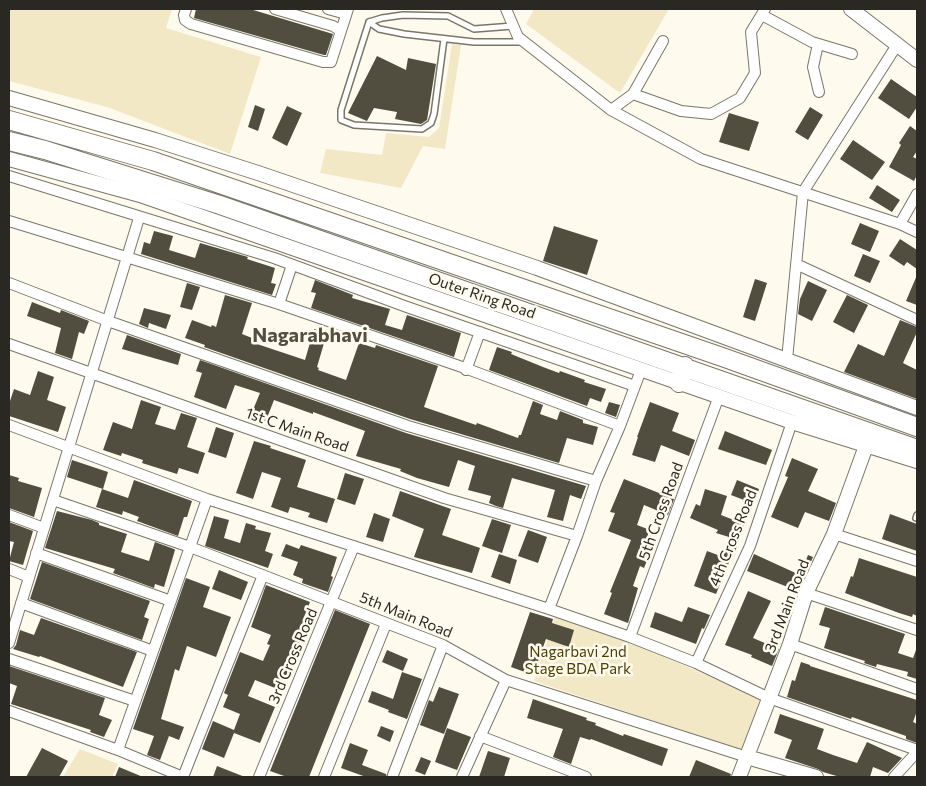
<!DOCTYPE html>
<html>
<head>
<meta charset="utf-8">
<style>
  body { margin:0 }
  #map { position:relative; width:926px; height:786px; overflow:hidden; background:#fefbee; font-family:Commissioner,sans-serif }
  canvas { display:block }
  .frame { position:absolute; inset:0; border:10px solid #292822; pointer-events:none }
</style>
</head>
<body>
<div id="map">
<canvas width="926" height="786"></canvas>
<div class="frame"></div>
</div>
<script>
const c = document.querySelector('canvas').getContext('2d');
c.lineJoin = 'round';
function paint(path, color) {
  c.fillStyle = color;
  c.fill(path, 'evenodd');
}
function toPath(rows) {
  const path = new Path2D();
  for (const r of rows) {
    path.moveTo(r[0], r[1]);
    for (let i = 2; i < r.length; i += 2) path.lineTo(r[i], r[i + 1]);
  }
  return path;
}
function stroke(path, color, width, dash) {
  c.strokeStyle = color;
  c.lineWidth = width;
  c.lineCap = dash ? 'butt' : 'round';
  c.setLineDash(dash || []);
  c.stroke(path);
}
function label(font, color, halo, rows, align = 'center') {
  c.font = font + ' Commissioner,sans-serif';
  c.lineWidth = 5;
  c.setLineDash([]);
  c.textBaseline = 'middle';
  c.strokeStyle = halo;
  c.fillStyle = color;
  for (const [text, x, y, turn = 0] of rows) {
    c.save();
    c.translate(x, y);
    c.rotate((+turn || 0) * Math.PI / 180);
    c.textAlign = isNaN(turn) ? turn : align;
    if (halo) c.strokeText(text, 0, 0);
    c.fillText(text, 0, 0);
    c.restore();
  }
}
paint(toPath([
  [9,9,172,9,166,28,261,57,230,154,107,107,9,81],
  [534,9,669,9,620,93,526,24],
  [452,44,461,45,445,149,423,146,401,188,320,173,326,149,382,155,386,133,429,137,439,128],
  [555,617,649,650,760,699,742,750,534,681],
  [80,749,118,764,112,777,63,777]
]), '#f2e8c6');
paint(toPath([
  [196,9,250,9,333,34,326,55,324,55,194,18],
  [377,56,406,70,408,58,436,64,427,120,421,124,395,119,397,112,374,108,367,121,348,113],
  [891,79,917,97,917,107,909,119,878,98],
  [255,105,265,109,258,131,248,127],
  [287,106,302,113,287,146,272,138],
  [810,107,823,115,808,140,795,132],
  [729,113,759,122,749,151,719,142],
  [910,126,917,131,917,151,913,157,917,159,917,175,914,181,889,167,901,145,899,143],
  [853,140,885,162,872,180,840,159],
  [877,185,900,200,892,212,869,198],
  [860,223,879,231,870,252,851,244],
  [554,226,598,240,587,275,543,261],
  [154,231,173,236,169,250,195,258,200,243,248,257,247,259,275,268,271,283,276,284,272,295,141,254,144,242,150,244],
  [900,239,917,250,917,269,907,262,904,266,889,256],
  [863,254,880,261,870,283,854,276],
  [917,275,917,305,906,301],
  [755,279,767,283,755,321,743,317],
  [315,280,353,295,352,298,390,309,385,325,402,330,407,315,461,333,454,357,311,308,316,293,311,292],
  [808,281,827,290,812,321,798,314,800,299],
  [187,283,200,287,192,310,180,307],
  [225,295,252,303,242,334,252,338,251,342,305,360,314,329,327,333,317,367,319,368,318,370,346,380,359,343,375,348,376,345,438,366,424,407,476,425,477,423,518,438,519,435,521,435,533,401,543,405,540,414,557,420,560,411,583,420,583,423,598,427,593,445,567,438,559,463,410,419,204,347,205,345,185,338,192,320,211,327,212,325,216,327],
  [847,295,868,305,854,333,833,322],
  [32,302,60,313,61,310,89,321,84,334,79,332,72,359,55,353,61,328,27,316],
  [144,308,171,315,166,329,149,323,148,328,139,324],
  [900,320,917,327,917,332,903,363,917,370,917,399,844,372,858,344,884,356],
  [127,335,181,354,178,365,122,349],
  [497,347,512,352,511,354,543,367,559,373,560,371,585,380,584,382,606,389,601,402,590,398,587,406,489,370],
  [200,360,406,433,586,486,581,499,570,495,563,521,547,517,555,490,512,478,503,508,496,506,489,503,491,496,468,490,475,466,458,460,449,487,417,478,400,471,401,469,356,456,365,431,313,412,313,414,274,400,265,423,250,417,260,393,235,385,226,409,194,397,202,373,196,371],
  [38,371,54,377,47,400,66,407,58,432,9,416,9,404,14,389,30,395],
  [141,400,161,407,155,424,175,430,181,413,197,418,187,447,205,453,198,474,179,468,177,474,142,463,143,460,122,453,121,456,103,450,113,422,132,429],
  [609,402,620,405,616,417,605,413],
  [650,402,679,413,672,431,695,440,689,456,661,445,655,462,632,455,638,437,637,437],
  [216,427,234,433,226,458,208,452],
  [725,431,772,450,766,465,718,449],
  [254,441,271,446,270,448,306,460,297,487,335,499,327,523,308,517,310,513,290,507,288,513,271,507,281,478,262,472,253,499,236,493],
  [792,458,818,469,808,491,836,503,829,521,805,512,798,528,771,517,788,477,785,476],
  [72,460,108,472,103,489,67,477],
  [345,473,364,479,355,505,337,499],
  [9,475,19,478,18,481,42,488,34,517,9,508],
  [624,479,674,499,668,515,644,505,637,525,650,530,646,539,652,542,648,552,650,553,644,568,640,566,633,586,638,588,628,623,604,614,612,593,610,592,631,540,608,531,615,513,610,512],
  [134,480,192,501,187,517,184,517,178,536,137,521,139,517,123,511,122,515,96,507,102,489,128,498],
  [737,480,759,489,754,504,731,495],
  [705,489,727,496,721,515,744,524,734,555,732,555,716,594,694,586,707,551,723,557,729,537,716,533,718,530,690,518,696,504,700,506],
  [400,491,451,509,442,535,480,548,472,573,414,557,424,529,392,516],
  [57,511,92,520,99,523,99,525,127,534,121,552,149,561,155,542,174,549,175,550,164,587,155,584,154,588,113,573,115,569,45,548],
  [374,513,390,519,383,542,366,537],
  [890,514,917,524,917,551,882,539],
  [214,516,229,520,224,538,240,543,246,523,256,526,255,529,271,533,265,551,273,554,268,568,205,546],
  [492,519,511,525,502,553,482,546],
  [9,522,33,531,23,565,9,561,14,542,9,541],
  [528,530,547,537,538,563,518,556],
  [286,544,299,549,301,545,337,557,331,576,333,577,328,592,302,583,303,579,293,575,298,562,281,556],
  [499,554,517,560,510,584,491,577],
  [754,554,800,575,808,555,813,557,798,591,747,571],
  [859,558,917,577,917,616,913,614,912,617,899,613,845,593,851,576,853,577],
  [42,562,150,601,144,617,149,619,142,640,30,599],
  [219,570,248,582,241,600,212,589],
  [186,578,210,587,203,607,231,617,216,657,187,646,179,671,175,669,161,719,184,727,179,740,169,736,160,760,147,755,154,736,133,729],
  [266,585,310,602,304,617,310,619,280,690,255,680,248,696,275,707,260,743,234,733,224,758,202,749,213,721,234,730,240,714,223,707,228,695,224,693,240,652,263,661,270,645,267,644,271,635,251,627],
  [748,591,771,601,753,638,779,649,772,666,751,657,752,655,725,645],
  [688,607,710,615,704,629,702,628,696,644,650,627,655,612,682,622],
  [825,607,905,634,898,653,913,658,916,650,917,650,917,679,907,676,908,672,877,664,876,667,864,663,865,661,824,648,830,628,819,625],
  [335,610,370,624,309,777,287,777,270,771],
  [530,612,553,619,552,623,574,630,569,647,546,639,533,675,511,667],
  [41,618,137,652,123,687,40,656,39,657,13,649,16,645,20,630,34,635],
  [387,650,408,659,403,671,382,662],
  [801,662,810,665,810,666,917,700,917,711,913,722,917,724,917,743,906,739,906,736,852,717,851,719,787,697,792,680,795,681],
  [9,666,105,698,99,715,112,720,104,737,90,732,91,730,11,704,17,686,9,683],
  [402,672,422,679,407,719,388,712,389,710,368,702,372,691,393,699],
  [439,687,459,694,444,734,420,725,429,700,433,702],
  [533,699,587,718,586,720,596,723,595,725,623,736,624,734,668,749,662,766,591,739,590,740,580,737,571,764,553,757,563,729,527,718],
  [780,714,824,729,817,749,833,755,857,763,867,742,902,758,888,773,873,767,870,777,840,777,823,772,818,769,785,758,792,740,774,733],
  [381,726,394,731,390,742,377,736],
  [447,728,471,737,457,770,435,762],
  [350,743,368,750,362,765,386,774,387,777,366,777,341,768],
  [42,748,68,761,59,777,26,777],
  [488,751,510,758,504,777,479,777],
  [421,757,431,761,425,775,415,771],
  [696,760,731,774,730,777,689,777],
  [217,766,245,777,213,777],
  [119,767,143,777,115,777]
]), '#514e40');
const lane = toPath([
  [369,22,341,110,341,120,354,125,422,129,431,123,434,114,444,39],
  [369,22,379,29,404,34,474,42,523,42],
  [369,22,382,18,403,15,448,16,474,29,513,26],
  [916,518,917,515]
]);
const street = toPath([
  [186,9,184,15,185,20,191,24,323,62,331,62,348,9],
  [275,9,333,26,341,31],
  [328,9,346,14],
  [506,9,518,37,611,110,701,159,900,224],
  [762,15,812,42,852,54],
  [818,44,813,67,819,92],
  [633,94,663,41],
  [611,110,633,94,681,111,711,114,740,98,755,73,751,32,765,9],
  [9,176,274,258,407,307,635,386],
  [917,194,900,224,917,232],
  [9,221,279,304,462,367,620,426],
  [796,264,917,320],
  [9,283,108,321,408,426,596,481],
  [279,304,292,265],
  [9,344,444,498,577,536],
  [787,360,803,192,897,45],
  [466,370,480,332],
  [9,425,207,499,549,609,630,637,696,663,769,698,917,750],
  [53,500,190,547,443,645,506,680,747,757],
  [9,515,44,528],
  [834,534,917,561],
  [36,553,171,601],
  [9,569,29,577],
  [806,593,917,630],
  [21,603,153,651],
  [549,609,577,536,596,481,620,426,641,370],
  [630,637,719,396],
  [9,643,139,218],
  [790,644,917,689],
  [9,659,135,701],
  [696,663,750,546,792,422],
  [9,711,118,750,183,777,263,575],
  [480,736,586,777],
  [118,750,207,499],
  [393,775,443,645],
  [259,777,354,546],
  [324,777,386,624],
  [462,777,506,680],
  [894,777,917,752]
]);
const secondary = toPath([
  [851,9,917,60],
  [9,98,155,140,258,173,537,268,917,408],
  [9,159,140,195,792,422,917,461],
  [747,757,816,777],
  [739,777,790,644,806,593,834,534,866,446]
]);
const highway = toPath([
  [9,120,153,161,725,358,917,427],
  [9,141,45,150,220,205,917,449],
  [679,383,685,366]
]);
stroke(lane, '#7a7668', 8);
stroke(street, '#7a7668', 12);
stroke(secondary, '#7a7668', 16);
stroke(highway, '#7a7668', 20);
stroke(lane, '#fff', 5);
stroke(street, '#fff', 10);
stroke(secondary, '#fff', 14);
stroke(highway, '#fff', 18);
label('15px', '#292822', '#fefbee', [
  ["Outer Ring Road",482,296,19],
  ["1st C Main Road",297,430,19],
  ["5th Cross Road",661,511,-70],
  ["4th Cross Road",733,538,-68],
  ["3rd Main Road",787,606,-69],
  ["5th Main Road",406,615,22],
  ["3rd Cross Road",293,656,-67]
]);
label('15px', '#4d3f01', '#fefbee', [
  ["Nagarbavi 2nd",578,652],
  ["Stage BDA Park",578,669]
]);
label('bold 20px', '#535042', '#fefbee', [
  ["Nagarabhavi",310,335]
]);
</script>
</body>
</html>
